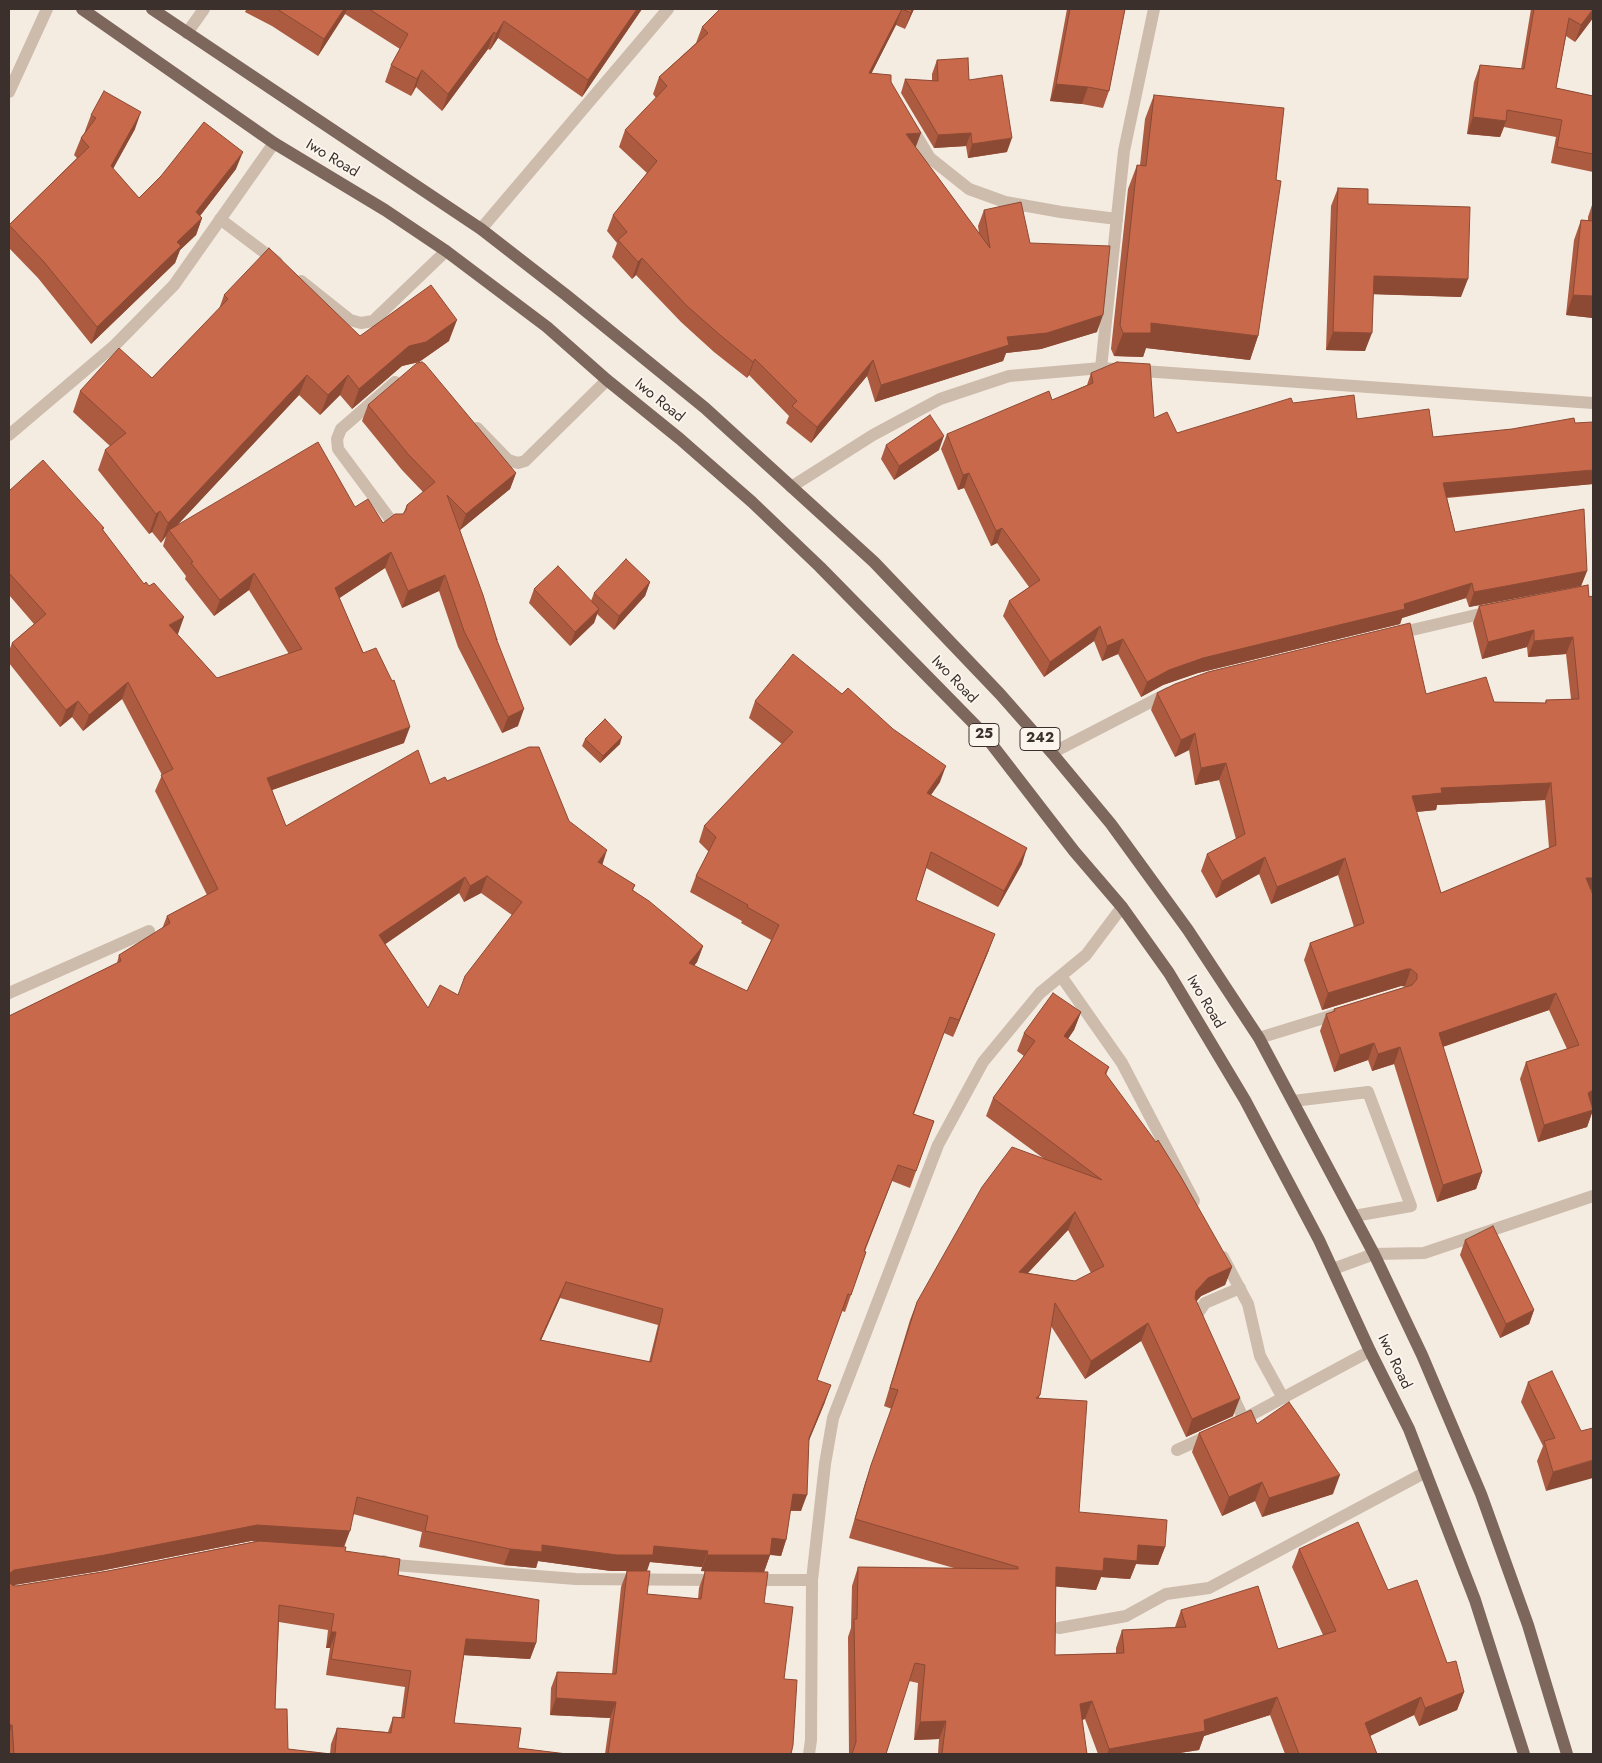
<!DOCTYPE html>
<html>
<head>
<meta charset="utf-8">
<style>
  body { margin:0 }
  #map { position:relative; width:1602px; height:1763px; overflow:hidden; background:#f4ebe1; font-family:Jost,sans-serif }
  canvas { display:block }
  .frame { position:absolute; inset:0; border:10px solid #3b302b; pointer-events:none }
</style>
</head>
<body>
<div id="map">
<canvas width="1602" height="1763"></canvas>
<div class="frame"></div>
</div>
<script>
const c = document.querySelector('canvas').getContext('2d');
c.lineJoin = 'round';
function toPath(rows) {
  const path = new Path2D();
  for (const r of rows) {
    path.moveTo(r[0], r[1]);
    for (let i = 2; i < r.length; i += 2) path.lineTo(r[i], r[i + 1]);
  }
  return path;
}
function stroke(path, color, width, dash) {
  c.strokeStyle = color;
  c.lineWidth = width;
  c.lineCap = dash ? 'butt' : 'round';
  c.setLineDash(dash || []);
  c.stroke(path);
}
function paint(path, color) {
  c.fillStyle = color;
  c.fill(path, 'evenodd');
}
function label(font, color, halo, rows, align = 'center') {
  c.font = font + ' Jost,sans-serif';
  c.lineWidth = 4;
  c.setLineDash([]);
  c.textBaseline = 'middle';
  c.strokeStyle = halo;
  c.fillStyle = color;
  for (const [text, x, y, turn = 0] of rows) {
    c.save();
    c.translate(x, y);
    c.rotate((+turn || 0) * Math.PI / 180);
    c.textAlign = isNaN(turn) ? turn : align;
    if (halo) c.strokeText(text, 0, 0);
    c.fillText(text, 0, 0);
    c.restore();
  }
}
stroke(toPath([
  [9,92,47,9],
  [910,125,930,158,969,189,1005,202,1061,212,1117,219],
  [220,219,277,262],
  [301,281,350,320,361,323,373,321,446,251],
  [477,428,508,460,518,463,525,461,607,380],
  [393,523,338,449,337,439,341,429,395,382],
  [1259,1038,1340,1013],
  [1293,1101,1368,1092,1411,1206,1354,1216],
  [1200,1325,1196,1316,1205,1303,1240,1288],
  [1230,1390,1244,1420],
  [1238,1422,1370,1351],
  [1177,1450,1210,1435]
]), '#cdbbac', 12);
stroke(toPath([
  [187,33,204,9],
  [481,229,668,9],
  [1101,368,1124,151,1154,9],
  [9,435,115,345,174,285,274,143],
  [791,487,873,435,940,399,1009,376,1101,368,1593,403],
  [1395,634,1493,611],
  [1052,753,1168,693],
  [1061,976,1122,1063,1194,1201],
  [9,993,149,931],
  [1223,1257,1248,1304,1260,1356,1283,1398],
  [1333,1269,1374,1254,1424,1253,1593,1196],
  [383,1561,394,1565,576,1579,719,1580],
  [752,1580,812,1580],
  [1059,1628,1126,1616,1166,1594,1209,1588,1426,1472],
  [809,1754,811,1740,812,1580,825,1464,833,1418,938,1145,983,1062,1040,993,1086,955,1122,907]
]), '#cdbbac', 12);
stroke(toPath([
  [82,9,274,143,385,210,446,251,547,327,607,380,680,439,752,502,820,567,983,733,1074,851,1122,907,1169,973,1245,1100,1319,1240,1370,1351,1409,1429,1475,1600,1524,1754],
  [152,9,481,229,566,295,705,408,874,562,1000,694,1052,753,1111,824,1188,930,1259,1038,1374,1254,1422,1355,1481,1494,1528,1625,1567,1754]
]), '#7d675c', 12);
paint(toPath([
  [243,9,642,9,582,97,498,38,490,50,488,49,442,111,416,87,411,96,385,82,391,65,400,49,345,14,318,56,272,26,245,12,246,10],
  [717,9,914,9,905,29,896,25,871,74,891,82,916,148,979,233,978,226,984,210,1030,243,1097,332,1041,349,1006,353,1003,361,875,402,867,376,811,443,786,423,789,416,749,375,747,378,714,352,681,322,636,275,632,279,612,257,617,243,607,231,613,215,647,173,619,147,625,130,656,98,653,94,659,77,696,43,702,27,719,10],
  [1067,9,1125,9,1109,91,1103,108,1082,104,1050,101],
  [1531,9,1593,9,1593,18,1575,42,1566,36,1556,88,1593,96,1593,172,1551,163,1556,137,1504,127,1500,137,1467,134,1474,82,1480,65,1521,69],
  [937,60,969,80,1007,152,968,158,966,146,934,148,901,93,905,79,932,81,932,74],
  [1154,95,1258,336,1250,360,1146,348,1143,357,1114,356,1111,349,1128,189,1137,165,1140,165,1145,119],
  [91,115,135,129,113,169,139,198,236,169,200,216,202,218,196,235,180,250,175,263,91,344,38,278,9,248,9,225,77,158,74,155,81,138,85,132,85,131],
  [1338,188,1368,204,1461,297,1373,294,1365,351,1326,350,1331,206],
  [1593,202,1593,318,1566,315,1574,240,1581,220,1588,220,1588,217],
  [224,295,360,336,449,341,419,362,402,366,352,409,340,395,320,415,299,395,177,525,355,507,383,523,403,514,407,505,423,492,402,470,362,421,368,405,516,473,510,489,460,530,497,640,497,641,518,726,502,733,458,647,439,591,402,608,385,568,339,598,404,743,272,790,286,826,430,784,447,781,569,821,602,865,635,885,633,890,703,946,697,962,694,966,747,991,771,940,741,923,742,921,690,892,696,876,709,852,699,842,704,826,782,744,749,718,755,701,940,782,931,795,1022,864,998,907,926,868,916,900,989,950,953,1037,944,1033,914,1114,934,1121,910,1188,892,1181,865,1251,866,1252,845,1312,842,1311,817,1380,825,1402,809,1440,801,1511,790,1511,786,1540,781,1556,770,1555,764,1572,701,1571,702,1567,650,1562,611,1571,538,1561,536,1568,504,1565,419,1547,422,1532,353,1514,344,1547,345,1551,398,1575,536,1643,530,1659,464,1655,454,1723,518,1748,567,1754,9,1754,9,1016,117,963,119,955,162,929,167,916,207,895,155,791,162,775,122,699,83,731,72,717,60,727,9,663,9,651,12,643,34,624,9,595,9,491,104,528,103,530,178,634,177,634,217,678,289,654,249,590,214,616,185,579,186,576,163,546,166,536,161,543,152,532,149,534,98,470,105,450,110,446,73,412,80,391,152,378,219,309],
  [459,893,464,902,481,893,512,915,458,995,428,1008,385,944],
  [560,1298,658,1325,649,1362,541,1340],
  [251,1541,257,1541,108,1571,16,1586,12,1585,100,1571],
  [279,1622,328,1630,326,1648,330,1648,326,1675,405,1687,401,1717,393,1717,388,1732,337,1728,331,1744,330,1754,288,1749,275,1709],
  [1091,373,1154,418,1177,433,1293,403,1433,437,1575,423,1593,484,1447,498,1455,532,1587,571,1581,586,1469,607,1466,598,1402,618,1400,624,1198,673,1163,685,1141,697,1118,654,1102,661,1094,641,1044,677,1003,616,1009,601,1029,587,997,543,991,546,964,488,958,490,941,449,947,434,1052,400,1087,385],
  [886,445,939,450,894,480,881,459],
  [650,582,645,596,614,630,597,614,594,623,570,646,529,603,534,589,591,601,594,593],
  [1588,585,1593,1104,1591,1105,1593,1110,1587,1127,1538,1142,1520,1079,1526,1062,1567,1049,1549,1010,1443,1047,1482,1172,1476,1189,1437,1202,1394,1064,1372,1071,1368,1060,1334,1072,1320,1031,1326,1014,1333,1012,1334,1009,1406,987,1401,986,1322,1010,1304,960,1310,943,1354,927,1338,875,1271,904,1259,874,1216,898,1201,871,1207,854,1236,839,1219,780,1195,785,1189,750,1175,757,1151,710,1157,693,1426,694,1494,702,1545,703,1546,700,1571,699,1566,654,1528,657,1527,647,1482,659,1473,623,1479,606],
  [1545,800,1549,848,1441,893,1416,812,1436,810,1437,805],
  [585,739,620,744,600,763,582,746],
  [1081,1012,1074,1030,1068,1039,1109,1067,1106,1075,1232,1267,1225,1285,1201,1296,1196,1302,1233,1416,1186,1437,1141,1341,1085,1379,1051,1326,1039,1398,1079,1512,1165,1547,1158,1565,1136,1564,1130,1579,1101,1577,1096,1590,1056,1586,1055,1655,1116,1653,1116,1648,1122,1630,1175,1627,1181,1610,1278,1649,1323,1635,1292,1567,1299,1549,1388,1590,1447,1663,1464,1692,1457,1710,1419,1726,1414,1715,1370,1736,1377,1754,1285,1754,1270,1715,1204,1736,1199,1750,1173,1754,1098,1754,1085,1719,1082,1720,1087,1754,938,1754,939,1739,914,1740,918,1683,909,1681,886,1754,849,1754,848,1637,851,1628,852,1586,858,1567,954,1568,849,1538,865,1483,892,1409,884,1406,910,1320,917,1302,1043,1158,986,1116,993,1098,1024,1056,1017,1051,1024,1033],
  [1068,1230,1091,1273,1075,1281,1028,1273],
  [1465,1240,1534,1310,1529,1324,1500,1338,1460,1255],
  [1528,1382,1581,1431,1546,1491,1537,1461,1543,1446,1521,1402],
  [1199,1433,1333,1494,1262,1517,1255,1501,1222,1516,1192,1452],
  [627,1571,647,1594,698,1599,699,1588,705,1571,764,1603,784,1679,791,1754,605,1754,610,1718,550,1715,551,1688,557,1672,612,1674,621,1587]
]), '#ac5a40');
paint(toPath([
  [344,9,347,9,345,14,318,56,324,39],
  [637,9,642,9,582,97,588,80],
  [902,9,896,25,863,90,869,73],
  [912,9,914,9,905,29],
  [1593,10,1593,18,1575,42,1581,25],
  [504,21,498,38,490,50,496,34],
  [494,32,488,49,442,111,448,94],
  [422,70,416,87,411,96,417,79],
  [1056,84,1088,87,1082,104,1050,101],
  [141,112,135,129,105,183,111,166],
  [1473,117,1506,121,1500,137,1467,134],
  [921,133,915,149,906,134],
  [971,133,966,146,934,148,938,135],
  [1012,138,1007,152,968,158,972,144],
  [243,152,236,169,190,229,196,212],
  [202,218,196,235,180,250,175,263,91,344,97,327,177,242],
  [642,258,636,275,632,279,638,262],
  [1374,276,1468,279,1461,297,1367,294],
  [1573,295,1593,296,1593,318,1566,315],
  [1103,315,1097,332,1041,349,1006,353,1003,361,875,402,881,385,1007,337],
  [457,320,449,341,419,362,402,366,352,409,359,389,409,346],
  [1151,323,1258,336,1250,360,1146,348,1143,357,1114,356,1123,333],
  [1333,332,1372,333,1365,351,1326,350],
  [755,359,749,375,747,378,753,362],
  [873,360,867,376,811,443,817,427],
  [307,375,299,395,171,532,169,530,166,536,161,543,168,523],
  [348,375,340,395,320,415,328,395],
  [944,436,939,450,894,480,899,466],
  [1593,470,1593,484,1438,498,1443,483],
  [516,473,510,489,460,530,466,514],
  [969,473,964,488,958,490,963,475],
  [160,511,152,532,149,534,156,514],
  [1002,528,997,543,991,546,996,531],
  [391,552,385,568,329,605,335,588],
  [1587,571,1581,586,1469,607,1474,592],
  [254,573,249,590,214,616,220,600],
  [445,575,439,591,402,608,408,591],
  [650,582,645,596,614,630,619,616],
  [1472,583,1466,598,1402,618,1400,624,1198,673,1163,685,1141,697,1147,682,1169,670,1203,658,1404,604],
  [599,609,594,623,570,646,575,632],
  [184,617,178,634,163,641,169,625],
  [1100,626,1094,641,1044,677,1050,662],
  [1534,630,1527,647,1482,659,1488,642],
  [1573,637,1566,654,1528,657,1534,641],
  [1123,639,1118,654,1102,661,1107,646],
  [128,682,122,699,83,731,89,715],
  [78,701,72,717,60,727,66,710],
  [524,709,518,726,502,733,508,717],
  [410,727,404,743,261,794,267,778],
  [1195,733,1189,750,1175,757,1181,740],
  [622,737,620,744,600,763,603,756],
  [1226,763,1219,780,1195,785,1201,768],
  [946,766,940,782,921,809,927,793],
  [1551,783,1545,800,1437,805,1436,810,1406,813,1412,796,1441,788],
  [1027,848,1022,864,998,907,1004,891],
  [607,850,602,866,598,862],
  [1265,857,1259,874,1216,898,1222,881],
  [1345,858,1338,875,1271,904,1277,887],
  [487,876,481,893,464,902,470,886],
  [465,877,459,893,374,952,379,935],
  [1586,878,1593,878,1593,894],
  [995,934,989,950,953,1037,959,1020],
  [703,946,697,962,683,979,689,963],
  [1407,969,1411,969,1405,986,1401,986,1322,1010,1328,993],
  [1556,993,1549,1010,1433,1050,1439,1033],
  [1081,1012,1074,1030,1057,1054,1064,1036],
  [1374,1043,1368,1060,1334,1072,1340,1055],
  [1400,1047,1394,1064,1372,1071,1378,1054],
  [1593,1090,1593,1104,1582,1110,1588,1093],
  [1593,1110,1587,1127,1538,1142,1544,1125],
  [1482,1172,1476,1189,1437,1202,1443,1185],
  [1075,1212,1068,1230,1012,1290,1019,1272],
  [1232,1267,1225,1285,1201,1296,1190,1309,1196,1291,1208,1278],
  [566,1282,560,1298,534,1356,540,1340],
  [1534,1310,1529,1324,1500,1338,1506,1324],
  [1148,1323,1141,1341,1085,1379,1091,1361],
  [831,1385,825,1402,803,1455,809,1438],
  [1240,1398,1233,1416,1186,1437,1192,1419],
  [1593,1460,1593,1478,1546,1491,1553,1472],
  [1340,1475,1333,1494,1262,1517,1269,1498],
  [1262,1482,1255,1501,1222,1516,1229,1497],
  [793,1494,807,1495,801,1511,787,1510],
  [257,1525,350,1531,344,1547,251,1541,100,1571,9,1586,9,1574,14,1570],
  [772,1538,786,1540,781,1556,766,1554],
  [542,1545,654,1546,708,1551,702,1567,650,1562,647,1571,611,1571,538,1561,536,1568,504,1565,510,1549],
  [1138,1545,1165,1547,1158,1565,1136,1564,1130,1579,1101,1577,1096,1590,1049,1586,1056,1567,1104,1558],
  [707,1555,770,1555,764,1572,701,1571],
  [331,1632,336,1632,330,1648,326,1648],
  [466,1639,536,1643,530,1659,461,1655],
  [1464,1692,1457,1710,1419,1726,1425,1708],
  [1277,1697,1270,1715,1204,1736,1199,1750,1173,1754,1107,1754,1109,1749,1204,1720],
  [1421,1697,1414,1715,1359,1741,1365,1723],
  [556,1698,616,1702,610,1718,550,1715],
  [1092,1701,1085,1719,1074,1722,1080,1704],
  [946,1721,939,1739,914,1740,920,1722],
  [9,1725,12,1725,9,1735]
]), '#8c4a34');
const building = toPath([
  [277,9,344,9,324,39,277,9],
  [369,9,637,9,588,80,504,21,496,34,494,32,448,94,422,70,417,79,391,65,408,34,369,9],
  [720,9,902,9,869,73,891,75,891,82,921,133,906,134,990,248,984,210,1021,202,1030,243,1110,246,1103,315,1047,333,1007,337,1009,345,881,385,873,360,817,427,792,406,797,401,755,359,753,362,720,335,687,306,642,258,638,262,618,240,627,232,613,215,657,161,625,130,667,86,659,77,708,33,702,27,720,9],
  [902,9,912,9,911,13,902,9],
  [1070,9,1125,9,1109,91,1088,87,1056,84,1070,9],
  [1534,9,1593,9,1581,25,1569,18,1556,88,1593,96,1593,154,1557,147,1562,120,1507,110,1506,121,1473,117,1480,65,1524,69,1534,9],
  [968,58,969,80,1002,75,1012,138,972,144,971,133,938,135,905,79,938,81,937,60,968,58],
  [104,91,141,112,111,166,139,198,161,176,204,122,243,152,196,212,202,218,177,242,181,246,97,327,44,262,9,225,89,147,81,138,96,118,91,115,104,91],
  [1154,95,1284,108,1276,180,1281,181,1258,336,1151,323,1151,333,1123,333,1120,325,1137,165,1146,166,1154,95],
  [1338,188,1368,189,1368,204,1470,207,1468,279,1374,276,1372,333,1333,332,1338,188],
  [1593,219,1593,296,1573,295,1581,220,1593,221,1593,219],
  [269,248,360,336,431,285,457,320,426,342,409,346,359,389,348,375,328,395,307,375,168,523,160,511,156,514,105,450,126,433,80,391,119,348,152,378,228,299,224,295,269,248],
  [422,362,425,364,516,473,466,514,447,495,483,595,497,640,496,638,524,709,508,717,464,631,445,575,408,591,391,552,335,588,363,653,376,648,392,681,394,680,410,727,267,778,286,826,418,750,430,784,445,777,447,781,529,747,539,747,569,821,607,850,598,862,635,885,632,890,649,901,703,946,689,963,747,991,779,925,747,907,748,905,696,876,716,837,704,826,793,732,755,701,793,654,842,694,848,688,893,729,946,766,927,793,1027,848,1004,891,931,852,916,900,995,934,959,1020,950,1017,913,1114,934,1121,916,1171,898,1165,864,1251,866,1252,851,1295,848,1294,817,1380,831,1385,809,1438,807,1495,793,1494,786,1540,772,1538,770,1555,707,1555,708,1551,654,1546,653,1555,617,1555,542,1545,542,1552,510,1549,425,1531,428,1516,357,1497,350,1531,257,1525,105,1555,14,1570,9,1574,9,1016,121,961,119,955,170,923,167,916,218,889,161,775,173,769,128,682,89,715,78,701,66,710,12,643,46,614,9,573,9,491,43,460,104,528,102,529,144,584,146,582,149,586,154,583,184,617,169,625,217,678,302,649,254,573,220,600,191,563,193,562,169,530,318,442,355,507,368,499,383,523,395,514,403,514,406,510,407,505,435,482,408,454,368,405,417,363,422,362],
  [487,876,522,902,465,976,458,995,440,985,428,1008,379,935,465,877,470,886,487,876],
  [566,1282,663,1309,651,1362,540,1340,566,1282],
  [1117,362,1150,364,1154,418,1167,412,1177,433,1291,398,1293,403,1354,395,1357,419,1429,409,1433,437,1512,429,1574,418,1575,423,1593,422,1593,470,1443,483,1455,532,1584,509,1587,571,1474,592,1472,583,1404,604,1405,609,1203,658,1169,670,1147,682,1123,639,1107,646,1100,626,1050,662,1009,601,1040,580,1002,528,996,531,969,473,963,475,947,434,1049,391,1052,400,1093,383,1091,373,1117,362],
  [930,415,944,436,899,466,886,445,930,415],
  [626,559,650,582,619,616,594,593,626,559],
  [558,566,599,609,575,632,534,589,558,566],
  [1588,585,1589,597,1593,596,1593,878,1586,878,1593,895,1593,1090,1588,1093,1593,1110,1544,1125,1526,1062,1579,1045,1556,993,1439,1033,1482,1172,1443,1185,1400,1047,1378,1054,1374,1043,1340,1055,1326,1014,1335,1011,1334,1009,1412,985,1417,979,1417,974,1411,969,1407,969,1328,993,1310,943,1364,923,1345,858,1277,887,1265,857,1222,881,1207,854,1245,834,1226,763,1201,768,1195,733,1181,740,1157,693,1175,684,1208,672,1410,623,1426,694,1486,677,1494,702,1546,703,1546,700,1579,699,1573,637,1534,641,1534,630,1488,642,1479,606,1588,585],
  [1551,783,1556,845,1441,893,1412,796,1442,793,1441,788,1551,783],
  [605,719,622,737,603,756,585,739,605,719],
  [1053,993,1081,1012,1064,1036,1109,1067,1105,1073,1156,1142,1158,1140,1181,1177,1232,1267,1208,1278,1196,1291,1195,1298,1240,1398,1192,1419,1148,1323,1091,1361,1055,1303,1040,1395,1036,1398,1087,1401,1079,1512,1167,1520,1165,1547,1138,1545,1137,1561,1104,1558,1103,1571,1056,1567,1055,1655,1124,1653,1122,1630,1186,1627,1181,1610,1258,1586,1278,1649,1336,1631,1299,1549,1358,1522,1388,1590,1417,1580,1447,1663,1456,1661,1464,1692,1425,1708,1421,1697,1365,1723,1377,1754,1299,1754,1277,1697,1204,1720,1205,1731,1109,1749,1092,1701,1080,1704,1087,1754,942,1754,946,1721,920,1722,925,1665,915,1663,886,1754,852,1754,856,1742,854,1619,857,1619,858,1567,1018,1569,1018,1567,855,1519,871,1465,898,1390,890,1388,917,1302,982,1187,1012,1147,1102,1180,993,1098,1035,1041,1024,1033,1053,993],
  [1075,1212,1104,1266,1075,1281,1019,1272,1075,1212],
  [1493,1226,1534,1310,1506,1324,1465,1240,1493,1226],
  [1552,1371,1581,1431,1593,1428,1593,1460,1553,1472,1544,1441,1555,1438,1528,1382,1552,1371],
  [1289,1402,1340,1475,1269,1498,1262,1482,1229,1497,1199,1433,1251,1410,1257,1424,1289,1402],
  [259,1541,346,1547,345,1551,400,1559,398,1575,539,1600,536,1643,466,1639,454,1723,521,1728,518,1748,567,1754,335,1754,337,1728,391,1733,393,1717,404,1718,411,1671,331,1659,336,1632,331,1632,334,1614,279,1605,275,1709,287,1709,288,1749,331,1754,14,1754,12,1725,9,1725,9,1582,12,1585,16,1586,108,1571,259,1541],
  [627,1571,650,1571,647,1594,701,1599,705,1571,768,1572,764,1603,793,1607,784,1679,797,1680,793,1745,791,1754,608,1754,616,1702,556,1698,557,1672,616,1674,627,1571]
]);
paint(building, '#c8694b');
stroke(building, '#8c4a34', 1);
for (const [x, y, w] of [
  [984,735,30],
  [1040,739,40]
]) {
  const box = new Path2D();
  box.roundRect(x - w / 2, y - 11.5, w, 23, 4);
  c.fillStyle = '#fbf5ee';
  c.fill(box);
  stroke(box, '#3b302b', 1);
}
label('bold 14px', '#3b302b', null, [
  ["25",984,735],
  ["242",1040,739]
]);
label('15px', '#3b302b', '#fbf5ee', [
  ["Iwo Road",332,159,31],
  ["Iwo Road",659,401,39],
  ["Iwo Road",954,680,46],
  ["Iwo Road",1205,1002,59],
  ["Iwo Road",1394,1362,64]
]);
</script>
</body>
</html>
